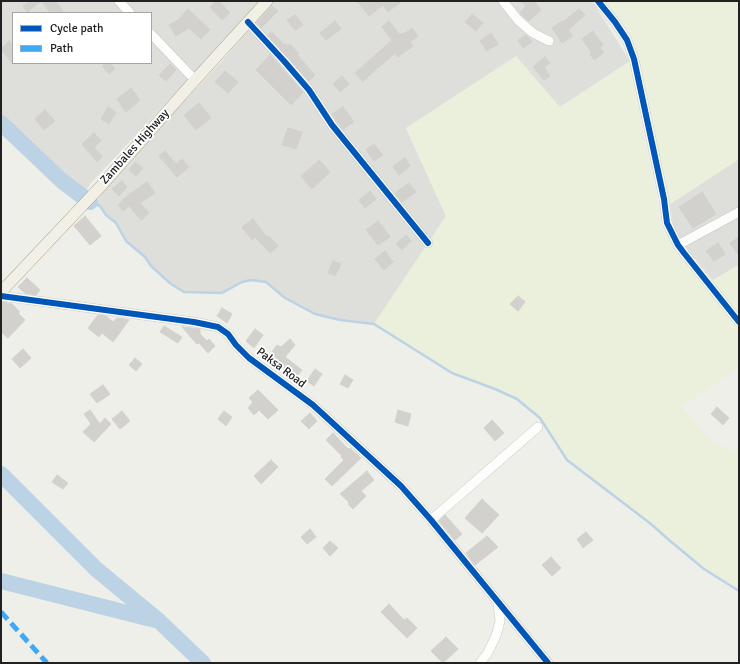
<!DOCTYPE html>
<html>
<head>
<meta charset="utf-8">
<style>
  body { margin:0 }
  #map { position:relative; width:740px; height:664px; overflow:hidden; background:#efefea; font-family:Signika,sans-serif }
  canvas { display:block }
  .frame { position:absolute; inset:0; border:2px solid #212121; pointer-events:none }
  .legend { position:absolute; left:12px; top:12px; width:140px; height:52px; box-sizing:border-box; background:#fff; border:1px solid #a6a6a6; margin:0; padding:5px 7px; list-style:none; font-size:12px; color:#212121 }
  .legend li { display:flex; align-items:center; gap:8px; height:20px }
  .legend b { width:20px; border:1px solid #a6a6a6 }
</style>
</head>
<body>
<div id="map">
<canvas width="740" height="664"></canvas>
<div class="frame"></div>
<ul class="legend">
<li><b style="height:5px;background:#0057b8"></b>Cycle path</li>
<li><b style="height:5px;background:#3fa9f5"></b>Path</li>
</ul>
</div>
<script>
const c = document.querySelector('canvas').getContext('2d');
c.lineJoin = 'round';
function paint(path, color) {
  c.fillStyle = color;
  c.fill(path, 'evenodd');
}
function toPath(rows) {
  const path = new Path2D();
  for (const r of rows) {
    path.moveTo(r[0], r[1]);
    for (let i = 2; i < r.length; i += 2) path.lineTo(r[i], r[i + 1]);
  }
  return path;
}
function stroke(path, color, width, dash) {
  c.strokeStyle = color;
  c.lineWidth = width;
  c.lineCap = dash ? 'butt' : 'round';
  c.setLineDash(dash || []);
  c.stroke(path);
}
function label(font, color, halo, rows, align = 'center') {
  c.font = font + ' Signika,sans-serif';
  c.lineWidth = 3.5;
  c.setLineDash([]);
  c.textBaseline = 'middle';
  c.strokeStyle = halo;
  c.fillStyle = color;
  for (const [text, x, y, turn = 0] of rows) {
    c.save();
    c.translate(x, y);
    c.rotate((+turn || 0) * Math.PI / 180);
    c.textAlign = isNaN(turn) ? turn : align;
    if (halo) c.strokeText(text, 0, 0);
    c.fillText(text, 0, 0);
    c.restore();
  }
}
paint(toPath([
  [1,1,262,1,90,184,83,197,62,181,1,123],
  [13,13,151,13,151,63,13,63],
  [273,1,592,1,630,61,560,107,406,128,446,216,374,324,340,320,315,314,285,298,266,282,251,280,242,282,222,293,184,292,171,284,151,266,145,257,126,241,116,223,106,215,100,206,95,204,112,177,147,141,223,60],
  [739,159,739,265,713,280,682,243,673,225,670,204]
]), '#dededb');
paint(toPath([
  [604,1,739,1,739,159,670,204,635,46,626,29],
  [516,56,560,107,630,61,662,228,698,280,739,324,739,368,682,406,707,437,739,454,739,591,704,569,669,540,651,524,567,460,540,419,517,399,495,389,452,373,374,324,446,216,406,128],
  [739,265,739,322,708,283]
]), '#ebf0dd');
stroke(toPath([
  [91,203,100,206,106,215,116,223,126,241,145,257,151,266,171,284,184,292,222,293,242,282,251,280,266,282,285,298,315,314,340,320,374,324,452,373,495,389,517,399,540,418,567,460,651,524,669,540,704,569,739,591]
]), '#bbd3e4', 2.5);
stroke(toPath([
  [1,123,62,181,90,202],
  [1,474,96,569,159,621,203,663],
  [1,581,155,620]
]), '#bbd3e4', 16);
const building = toPath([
  [30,1,41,1,27,12,23,6,30,1],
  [42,1,56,1,64,13,50,13,42,1],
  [217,1,219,1,230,13,222,20,210,7,217,1],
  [357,1,402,1,388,12,383,5,369,16,357,1],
  [521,1,534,1,541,10,529,21,520,13,526,6,521,1],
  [272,6,278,11,261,28,257,23,272,6],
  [188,9,210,30,201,39,189,28,176,36,169,25,178,20,188,9],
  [579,9,585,15,568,30,573,36,562,43,552,28,562,21,563,22,579,9],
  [472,14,483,23,476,31,465,22,472,14],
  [295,15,303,25,295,30,287,20,295,15],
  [335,21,341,29,326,40,320,33,335,21],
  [389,21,400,35,403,33,404,34,412,28,418,36,410,42,413,46,398,57,395,53,372,73,363,82,355,73,392,40,382,27,389,21],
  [593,31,603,45,600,48,604,52,594,60,590,54,592,53,582,39,593,31],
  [272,32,284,45,285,44,288,46,290,44,299,54,297,55,315,75,309,81,268,35,272,32],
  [491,33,498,44,487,51,480,41,491,33],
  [526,35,532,42,523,48,518,40,526,35],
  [9,41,13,46,13,64,1,49,9,41],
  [270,55,303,92,291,105,256,70,270,55],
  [545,57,550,63,544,67,550,76,544,80,533,67,545,57],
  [106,63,110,63,115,69,109,74,102,66,106,63],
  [170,64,176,70,166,81,159,75,170,64],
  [225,71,238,82,228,93,215,82,225,71],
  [342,76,349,84,340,92,333,84,342,76],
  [131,88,140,100,126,112,117,99,131,88],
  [199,103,211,118,196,130,184,115,199,103],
  [108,107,116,112,109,124,101,119,108,107],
  [343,107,354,122,343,129,332,114,343,107],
  [45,110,55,121,44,130,35,119,45,110],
  [288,128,302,132,296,149,282,145,288,128],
  [94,133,101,141,94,147,102,157,97,162,82,144,94,133],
  [374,144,383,155,374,161,366,150,374,144],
  [165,151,176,164,182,159,189,167,177,177,159,156,165,151],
  [405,158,410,166,399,175,393,166,405,158],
  [319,160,330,172,312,189,301,176,319,160],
  [135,162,143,168,136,176,129,170,135,162],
  [122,181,127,187,119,196,112,189,122,181],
  [147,182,155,193,140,203,149,213,141,220,129,206,123,211,118,205,123,201,122,200,147,182],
  [409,183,416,192,402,202,395,193,409,183],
  [370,191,376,199,365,208,359,200,370,191],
  [702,192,716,214,693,228,679,207,702,192],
  [85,216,101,236,90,245,74,226,85,216],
  [253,219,267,237,269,236,278,246,270,253,255,237,252,240,242,227,253,219],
  [378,221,390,237,378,245,366,230,378,221],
  [406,235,411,241,402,250,396,244,406,235],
  [739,237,739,255,730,243,739,237],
  [718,243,725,254,714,261,706,251,718,243],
  [385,251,393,262,384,270,375,259,385,251],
  [333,261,341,264,335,276,328,273,333,261],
  [27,278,40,290,36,295,25,293,18,287,27,278],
  [518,296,525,302,518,311,510,304,518,296],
  [1,302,12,304,20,312,18,313,25,320,8,338,1,332,1,302],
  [222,308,232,314,227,323,217,316,222,308],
  [98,315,106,316,113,322,117,318,129,320,113,342,102,333,99,337,88,328,98,315],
  [164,326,182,337,178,343,160,332,164,326],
  [182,327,200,329,200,334,207,341,209,339,215,346,208,353,199,343,197,344,182,327],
  [255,329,263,335,254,348,246,341,255,329],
  [290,339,295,345,285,357,302,370,295,379,288,374,289,372,268,357,277,345,281,347,290,339],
  [23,349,31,358,20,368,12,359,23,349],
  [135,358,142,364,136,371,129,365,135,358],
  [315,369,322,374,314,386,307,381,315,369],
  [345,375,353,380,348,388,340,384,345,375],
  [103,385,110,394,97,403,90,394,103,385],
  [258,390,278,410,268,419,259,410,254,415,248,408,253,402,249,398,258,390],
  [717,407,729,418,723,425,711,414,717,407],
  [90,410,100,424,105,418,111,424,94,442,83,432,91,424,84,414,90,410],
  [398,410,411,414,408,426,395,422,398,410],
  [122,411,130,421,120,429,112,419,122,411],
  [224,411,232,417,226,426,218,419,224,411],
  [310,413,317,421,309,429,301,421,310,413],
  [492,420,504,433,495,441,484,428,492,420],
  [333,433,348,449,350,448,361,458,332,486,325,479,344,460,341,457,342,456,326,440,333,433],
  [271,460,278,467,261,484,254,476,271,460],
  [367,471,374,480,361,491,366,496,353,509,348,504,349,502,340,494,367,471],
  [57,475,68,483,63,489,52,482,57,475],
  [482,499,499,515,482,533,465,518,482,499],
  [445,515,462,534,455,540,439,521,445,515],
  [310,529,316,537,307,544,301,537,310,529],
  [586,532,593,540,583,548,577,539,586,532],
  [487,536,498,547,475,565,466,553,487,536],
  [330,541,338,548,330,556,323,548,330,541],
  [551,557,561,568,552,576,542,565,551,557],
  [389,604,404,620,407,618,417,628,407,638,381,612,389,604],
  [446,637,458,649,443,663,431,651,446,637]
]);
paint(building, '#d2d1cd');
stroke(building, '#d3d1cb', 1);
const minor = toPath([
  [119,1,130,13],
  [503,1,518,20,533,33,549,41],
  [598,1,615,22,627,40,634,59,664,199,667,223,678,245,684,253,739,322],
  [248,22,284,61,309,90,332,125,428,243],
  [151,34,195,80],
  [678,245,739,212],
  [1,296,194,322,218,327,228,334,236,345,249,358,313,405,401,486,431,520,548,663],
  [431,520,538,427],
  [480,663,487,654,496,636,500,621,498,603]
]);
const major = toPath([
  [1,292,101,186,195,80,267,1]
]);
stroke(minor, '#c8c8c6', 10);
stroke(major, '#a6a385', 12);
stroke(minor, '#fdfdfc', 9);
stroke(major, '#f2f0e6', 11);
stroke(toPath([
  [1,612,47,663]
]), '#3fa9f5', 5, [10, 5]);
stroke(toPath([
  [598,1,615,22,627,40,634,59,664,199,667,223,678,245,684,253,739,322],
  [248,22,284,61,309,90,332,125,428,243],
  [1,296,194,322,218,327,228,334,236,345,249,358,313,405,401,486,431,520,548,663]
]), '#0057b8', 6);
label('12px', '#212121', '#fff', [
  ["Zambales Highway",135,147,-48],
  ["Paksa Road",281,368,37]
]);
</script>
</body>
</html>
